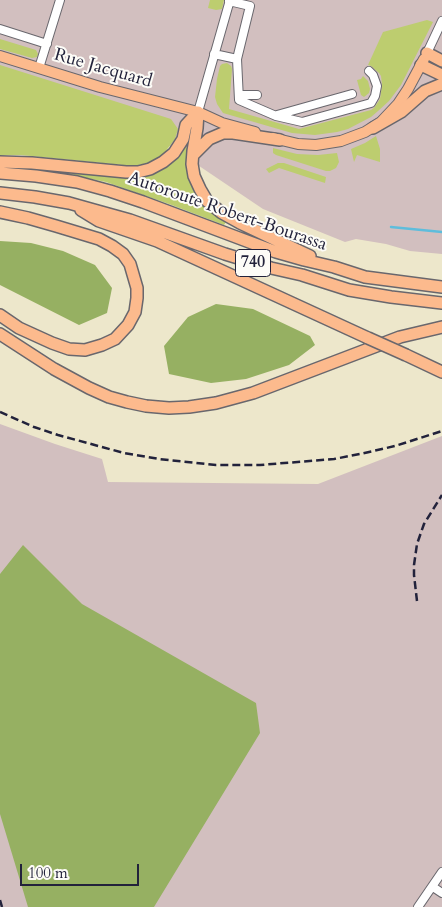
<!DOCTYPE html>
<html>
<head>
<meta charset="utf-8">
<style>
  body { margin:0 }
  #map { position:relative; width:442px; height:907px; overflow:hidden; background:#ede7cb; font-family:Cardo,serif }
  canvas { display:block }
  .scale { position:absolute; left:20px; top:864px; width:119px; height:22px; box-sizing:border-box; border:2px solid #22223b; border-top:0; padding-left:6px; font-size:15px; line-height:18px; white-space:nowrap; color:#22223b; -webkit-text-stroke:4px #fdfcf7; paint-order:stroke }
</style>
</head>
<body>
<div id="map">
<canvas width="442" height="907"></canvas>
<div class="scale">100 m</div>
</div>
<script>
const c = document.querySelector('canvas').getContext('2d');
c.lineJoin = 'round';
function paint(path, color) {
  c.fillStyle = color;
  c.fill(path, 'evenodd');
}
function toPath(rows) {
  const path = new Path2D();
  for (const r of rows) {
    path.moveTo(r[0], r[1]);
    for (let i = 2; i < r.length; i += 2) path.lineTo(r[i], r[i + 1]);
  }
  return path;
}
function stroke(path, color, width, dash) {
  c.strokeStyle = color;
  c.lineWidth = width;
  c.lineCap = dash ? 'butt' : 'round';
  c.setLineDash(dash || []);
  c.stroke(path);
}
function label(font, color, halo, rows, align = 'center') {
  c.font = font + ' Cardo,serif';
  c.lineWidth = 4;
  c.setLineDash([]);
  c.textBaseline = 'middle';
  c.strokeStyle = halo;
  c.fillStyle = color;
  for (const [text, x, y, turn = 0] of rows) {
    c.save();
    c.translate(x, y);
    c.rotate((+turn || 0) * Math.PI / 180);
    c.textAlign = isNaN(turn) ? turn : align;
    if (halo) c.strokeText(text, 0, 0);
    c.fillText(text, 0, 0);
    c.restore();
  }
}
paint(toPath([
  [0,0,442,0,442,254,410,251,386,244,356,239,345,242,263,209,168,145,0,144],
  [0,424,55,444,102,459,108,482,318,484,442,436,442,907,0,907]
]), '#d2bfbf');
paint(toPath([
  [210,0,224,0,222,9,216,10,208,8],
  [427,20,433,22,401,85,389,101,378,111,371,117,348,129,337,132,315,135,292,133,223,113,217,104,215,97,217,79,220,66,222,64,227,63,231,66,232,69,229,109,299,129,371,110,374,108,380,99,382,85,381,76,379,73,371,66,368,65,383,32],
  [0,39,36,50,38,54,37,57,32,58,0,49],
  [0,65,171,119,178,129,175,139,165,152,153,162,133,166,21,155,0,155],
  [363,76,368,81,370,89,369,93,364,97,361,95,357,80,361,79],
  [376,136,380,149,380,162,357,155,354,162,351,149,365,143],
  [185,147,188,148,191,181,195,192,202,203,209,211,226,222,224,225,169,204,106,182,63,173,64,170,131,178,143,177,154,174,164,169,180,155],
  [273,148,297,154,318,155,337,153,339,162,336,168,330,171,326,171,276,155,273,153],
  [278,163,284,163,326,177,325,183,279,168,269,173,266,169]
]), '#bdcd6f');
paint(toPath([
  [0,241,31,243,63,251,95,265,112,288,107,313,79,325,0,285],
  [216,304,253,309,310,336,315,345,289,365,246,379,211,383,169,374,164,346,188,317],
  [23,545,82,604,256,703,260,733,154,907,28,907,0,814,0,574]
]), '#96b062');
stroke(toPath([
  [391,227,442,232]
]), '#5ebddc', 2.5);
const minor = toPath([
  [0,29,47,44],
  [427,53,442,21],
  [214,54,237,59,250,6,229,1],
  [237,59,239,100,276,116,302,122,371,103,375,96,377,86,373,75,369,71],
  [39,68,60,0],
  [239,95,257,95],
  [198,112,230,0],
  [277,115,352,94],
  [433,887,442,893],
  [418,907,442,872]
]);
const major = toPath([
  [0,56,100,87,198,112,222,123,255,132],
  [273,138,298,144,316,145,341,141,365,132,381,122,398,104,408,89,424,59]
]);
const highway = toPath([
  [427,53,442,61],
  [421,65,442,75],
  [198,112,197,128,193,151,192,164,194,176,200,189,207,201,222,213,240,223,310,256],
  [373,128,401,112,425,91,442,84],
  [193,155,209,139,223,133,233,133,280,140],
  [0,162,32,163,126,172,138,172,150,169,163,162,174,153,183,139,186,125,198,112],
  [0,173,36,176,77,182,110,191,143,202,276,252,304,260,334,267,365,277,442,287],
  [0,193,35,197,69,203,94,210,130,220,225,254,271,268,302,275,349,290,391,297,442,303],
  [81,210,99,221,157,241,368,338],
  [0,212,28,218,56,226,99,239,112,246,123,254,130,264,137,288,137,298,135,312,128,325,115,339,102,345,85,350,69,349,52,343,19,328,0,315],
  [0,334,54,369,89,388,109,397,127,402,146,406,169,408,189,407,216,403,253,393,400,337,442,327],
  [406,355,442,372]
]);
stroke(minor, '#69676d', 10);
stroke(major, '#69676d', 12);
stroke(highway, '#69676d', 14);
stroke(minor, '#fff', 8);
stroke(major, '#fcba8d', 10);
stroke(highway, '#fcba8d', 11);
stroke(toPath([
  [0,412,34,427,58,435,124,453,159,459,216,465,260,465,334,459,360,454,395,446,442,431],
  [417,601,414,575,414,565,417,544,424,524,442,495],
  [0,900,2,907]
]), '#22223b', 2.5, [8, 4]);
const highwayBridge = toPath([
  [368,338,406,355]
]);
stroke(highwayBridge, '#69676d', 14, []);
stroke(highwayBridge, '#fcba8d', 11);
for (const [x, y, w] of [
  [253,263,35]
]) {
  const box = new Path2D();
  box.roundRect(x - w / 2, y - 13.5, w, 27, 4);
  c.fillStyle = '#fdfcf7';
  c.fill(box);
  stroke(box, '#22223b', 1);
}
label('bold 16px', '#22223b', null, [
  ["740",253,263]
]);
label('18px', '#22223b', '#fdfcf7', [
  ["Rue Jacquard",103,69,16],
  ["Autoroute Robert-Bourassa",227,212,19]
]);
</script>
</body>
</html>
